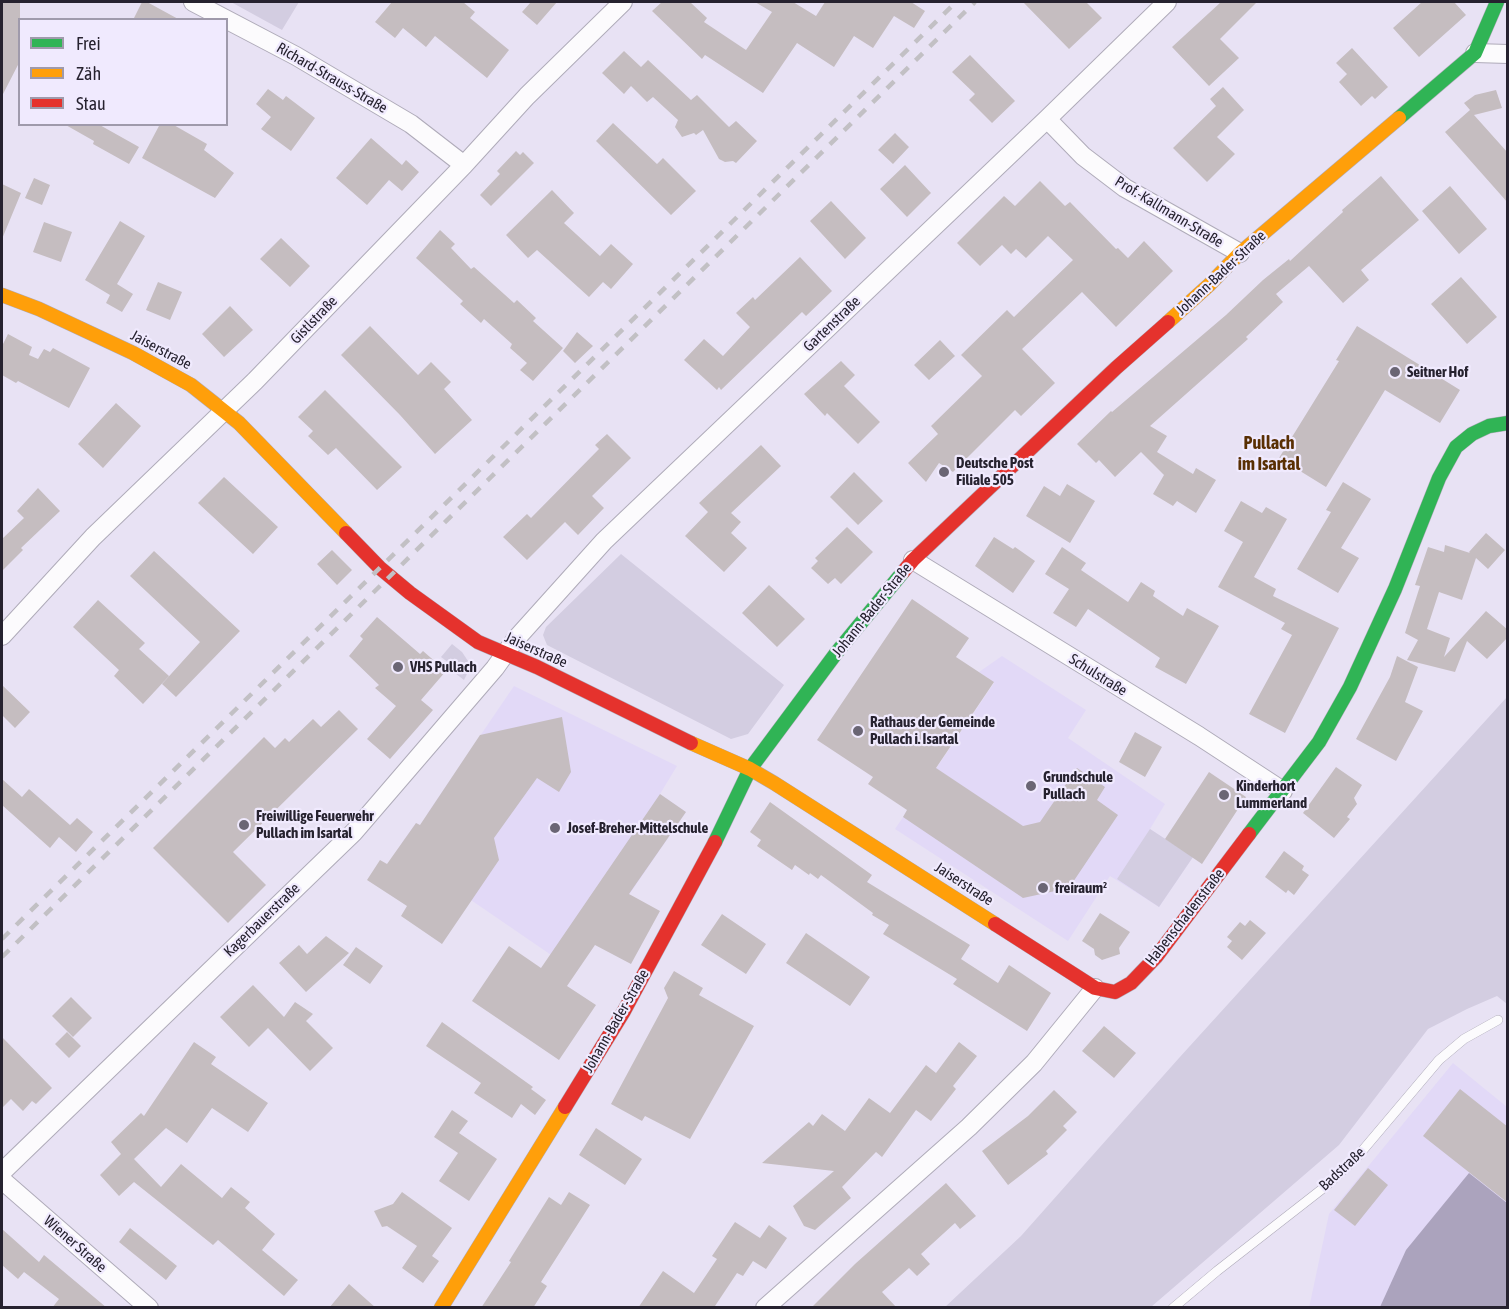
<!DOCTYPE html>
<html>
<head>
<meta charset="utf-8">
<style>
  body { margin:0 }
  #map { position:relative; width:1509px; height:1309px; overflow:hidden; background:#e8e2f4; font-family:"Asap Condensed",sans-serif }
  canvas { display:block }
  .frame { position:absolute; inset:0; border:3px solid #26222f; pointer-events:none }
  .legend { position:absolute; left:18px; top:18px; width:210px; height:108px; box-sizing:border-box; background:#f0eafe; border:2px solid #9f9aab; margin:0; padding:8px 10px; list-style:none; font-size:18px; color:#26222f }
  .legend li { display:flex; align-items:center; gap:12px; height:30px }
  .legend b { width:30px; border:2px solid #9f9aab }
</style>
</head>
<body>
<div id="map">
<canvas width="1509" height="1309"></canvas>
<div class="frame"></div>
<ul class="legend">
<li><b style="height:8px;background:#30b455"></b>Frei</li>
<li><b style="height:8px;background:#ff9f0a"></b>Zäh</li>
<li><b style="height:8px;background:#e5322d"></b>Stau</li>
</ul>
</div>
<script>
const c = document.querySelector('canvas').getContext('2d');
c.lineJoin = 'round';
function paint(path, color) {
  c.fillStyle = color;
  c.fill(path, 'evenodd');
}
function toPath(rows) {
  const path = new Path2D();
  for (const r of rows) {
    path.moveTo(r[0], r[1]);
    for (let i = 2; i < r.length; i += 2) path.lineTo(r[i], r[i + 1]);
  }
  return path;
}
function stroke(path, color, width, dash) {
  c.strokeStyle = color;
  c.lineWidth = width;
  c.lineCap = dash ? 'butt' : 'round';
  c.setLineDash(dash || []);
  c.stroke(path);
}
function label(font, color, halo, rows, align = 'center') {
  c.font = font + ' "Asap Condensed",sans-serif';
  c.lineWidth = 4.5;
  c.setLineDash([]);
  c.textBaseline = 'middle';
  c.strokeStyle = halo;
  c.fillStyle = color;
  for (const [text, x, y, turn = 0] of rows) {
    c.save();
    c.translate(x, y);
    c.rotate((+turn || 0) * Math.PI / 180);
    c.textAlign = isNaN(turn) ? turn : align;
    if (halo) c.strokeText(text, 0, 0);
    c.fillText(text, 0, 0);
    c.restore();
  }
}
paint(toPath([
  [1002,656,1086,710,1068,738,1165,804,1150,829,1193,857,1159,907,1110,876,1068,941,895,829,994,683,979,672],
  [514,686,677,766,660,794,686,812,576,972,430,872,401,844,416,823,430,832,438,822,427,814],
  [1453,1063,1507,1107,1507,1307,1309,1308,1329,1214]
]), '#e2d9f7');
paint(toPath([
  [231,2,299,2,282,30],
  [621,554,784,685,748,734,731,739,547,645,543,635,546,627],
  [452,644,462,652,468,661,468,672,464,680,447,667,449,663,441,657],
  [1507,697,1507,1004,1497,996,1467,1009,1428,1029,1339,1145,1151,1307,945,1307,1021,1236,1179,1058],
  [1150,829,1193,857,1159,907,1117,879]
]), '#d3cde1');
paint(toPath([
  [1469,1173,1507,1203,1507,1307,1380,1307,1406,1250]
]), '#aba3bd');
paint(toPath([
  [2,2,20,2,20,61,2,96],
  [142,2,147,2,180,20,133,20],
  [392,2,463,2,475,12,470,18,509,50,487,78,435,36,426,47,403,28,395,38,375,22],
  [531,2,557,2,537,25,522,12],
  [662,2,690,2,707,18,704,22,746,50,772,12,755,2,793,2,816,16,825,2,911,2,925,11,914,28,894,16,873,48,854,36,834,67,797,43,763,93,705,55,702,59,652,11],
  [1023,2,1086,2,1102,18,1069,49],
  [1221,2,1257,2,1220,39,1239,58,1209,86,1172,47],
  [1422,2,1454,2,1466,15,1419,57,1393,28],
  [1352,48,1388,87,1375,99,1372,96,1361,106,1339,82,1347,74,1336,63],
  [624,51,641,67,648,60,691,100,697,95,729,127,736,121,757,141,736,163,733,161,725,162,719,159,703,130,696,135,694,133,682,137,675,127,678,120,653,97,647,102,631,86,624,94,602,73],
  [970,55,1015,101,992,123,969,100,975,94,952,72],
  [1223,87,1244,110,1217,137,1235,154,1207,182,1173,148,1216,106,1210,99],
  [268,89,283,100,286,96,315,118,291,151,261,129,271,117,256,104],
  [1496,90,1502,108,1474,115,1508,153,1508,203,1445,132,1470,110,1464,103,1475,95],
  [613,123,657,164,663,158,696,191,671,215,596,141],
  [64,124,98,124,139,147,129,164,93,144,94,141],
  [160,124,172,124,207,144,204,150,234,173,215,198,142,158],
  [895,133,909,147,893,164,878,150],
  [371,138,402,165,406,160,419,172,402,191,389,180,367,205,336,178],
  [516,151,520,155,523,152,534,163,491,206,480,195,500,174,497,171],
  [905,165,931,193,907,217,880,189],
  [1381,176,1419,220,1361,270,1369,280,1343,303,1309,266,1276,294,1283,302,1246,337,1248,339,1150,426,1167,436,1157,452,1193,474,1196,468,1216,480,1196,513,1177,501,1173,506,1153,494,1164,475,1141,452,1115,477,1099,460,1096,463,1077,444,1111,411,1112,412,1226,315,1263,280,1289,259,1290,261,1343,212,1342,210],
  [34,178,50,185,42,205,25,198],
  [1040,181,1065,206,1070,202,1116,249,1118,248,1128,258,1144,241,1173,271,1116,327,1082,292,1022,349,1055,383,1021,416,1015,410,953,472,939,463,926,482,908,463,938,434,931,426,982,376,961,355,1007,310,1014,317,1073,260,1048,236,1026,258,1016,249,1011,254,1002,245,980,266,957,243,1004,196,1015,206],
  [2,184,21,193,2,239],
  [1450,186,1487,229,1459,254,1422,211],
  [552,190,574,213,564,223,600,256,611,244,633,264,611,289,603,282,589,297,537,250,528,258,506,235],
  [831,201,866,238,845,259,810,221],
  [120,221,145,236,117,284,133,294,122,312,106,303,110,295,85,280],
  [44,222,72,232,61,262,33,252],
  [440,230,455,244,451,248,471,269,474,267,514,303,517,300,536,318,533,321,563,348,533,381,520,370,527,363,510,348,512,344,484,319,481,323,460,304,463,301,416,258],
  [281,238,310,266,290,287,260,259],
  [800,257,832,291,806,316,802,312,721,390,719,387,717,390,684,360,704,339,723,356,750,327,736,313,753,297,755,300],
  [1461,277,1497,317,1467,344,1431,304],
  [158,282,182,292,170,320,146,310],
  [230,306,253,330,224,357,202,334],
  [370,326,418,375,431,362,451,382,444,389,472,420,435,454,400,415,341,355],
  [1357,326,1460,390,1440,423,1385,390,1326,487,1279,458,1339,361,1336,360],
  [577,332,593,346,575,363,563,351],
  [8,334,32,347,29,355,38,359,44,349,50,352,53,348,90,368,69,408,18,381,16,383,2,375,2,346],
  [940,340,955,356,929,380,914,365],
  [841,361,855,375,844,386,880,422,858,444,827,413,825,416,804,394],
  [325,390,402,467,377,490,336,448,328,455,308,436,313,431,298,417],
  [116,403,141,426,103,468,78,444],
  [607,434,631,458,592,496,604,508,578,535,565,522,527,560,503,537,527,514,531,518,599,449,595,445],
  [761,445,781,466,731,513,741,522,731,533,747,548,724,572,685,536,708,512,699,503],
  [854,472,883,501,858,525,830,497],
  [224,477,278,527,253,554,198,503],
  [1343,482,1371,499,1341,548,1359,558,1338,593,1297,569,1331,512,1326,510],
  [1067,484,1095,501,1070,543,1026,516,1044,486,1060,496],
  [38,488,60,511,21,548,23,550,2,571,2,539,24,518,17,511],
  [1241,501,1262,513,1266,507,1287,519,1254,577,1276,589,1273,596,1339,628,1285,733,1249,714,1292,635,1281,629,1285,623,1218,587,1243,542,1224,531],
  [847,527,873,552,841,584,835,578,828,584,811,568,818,561,815,558],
  [1486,533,1505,550,1488,569,1476,558,1462,600,1439,592,1427,629,1450,638,1444,657,1486,611,1508,630,1508,637,1487,659,1467,641,1455,672,1407,660,1418,640,1405,633,1420,586,1415,585,1428,547,1444,552,1445,545,1470,553,1469,552],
  [994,537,1013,549,1015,547,1035,561,1013,593,975,566],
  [1062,547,1086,563,1081,570,1128,602,1141,582,1155,591,1153,596,1183,616,1187,608,1219,626,1186,684,1155,667,1160,658,1088,609,1076,627,1053,613,1069,589,1045,574],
  [332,550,352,570,337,585,317,564],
  [154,551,240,631,176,697,162,684,200,642,130,576],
  [769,585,805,619,777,647,742,613],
  [912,599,969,638,956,657,994,682,936,768,1023,826,1040,822,1077,768,1105,787,1097,800,1118,815,1069,888,1023,898,903,817,907,810,868,784,873,777,817,740],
  [98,600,145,643,139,649,169,676,143,704,114,676,119,670,73,627],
  [377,617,420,654,423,651,446,671,421,700,433,710,390,759,367,739,396,706,375,688,379,685,349,656,363,639,360,636],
  [1397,656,1418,667,1405,702,1423,711,1396,761,1356,739,1390,677],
  [2,685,30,712,15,728,2,715],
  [339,710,358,729,233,852,266,885,228,923,153,848,264,737,275,748,285,738,289,742,313,719,321,727],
  [562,717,571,772,559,792,537,778,494,838,499,860,442,944,401,916,407,906,367,880,380,860,387,864,416,823,420,825,480,735],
  [1135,732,1162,747,1145,777,1119,762],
  [1336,767,1362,785,1354,798,1357,804,1347,817,1350,819,1334,838,1303,813],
  [1209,772,1246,797,1202,864,1165,839],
  [2,779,22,797,29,789,70,825,77,818,93,832,76,852,59,837,50,848,2,805],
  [660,794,686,812,629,894,660,911,631,964,595,945,567,986,596,1005,559,1060,472,1001,509,946,541,968],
  [770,802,872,875,867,882,970,945,961,959,998,983,1009,965,1051,993,1027,1031,953,984,957,979,883,934,889,925,872,915,873,913,821,875,818,879,810,873,809,875,795,865,792,870,757,846,761,840,750,832],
  [1284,851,1304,866,1302,870,1309,875,1294,895,1288,890,1286,893,1265,877],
  [1100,913,1130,932,1119,948,1120,954,1102,960,1095,955,1094,949,1082,941],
  [722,914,766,944,746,974,701,945],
  [1250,920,1266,933,1242,960,1227,947,1232,941,1227,937,1240,922,1245,926],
  [806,933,870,977,850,1006,786,963],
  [326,936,349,953,306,992,279,963,299,945,307,954],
  [356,947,383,966,370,984,343,965],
  [674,971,703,988,699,995,754,1026,690,1139,645,1116,642,1121,611,1104,668,998,664,988],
  [253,985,284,1017,295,1002,313,1014,306,1021,333,1048,310,1071,268,1028,249,1047,220,1017],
  [71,997,92,1018,73,1037,52,1016],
  [442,1022,533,1087,531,1089,546,1100,535,1115,521,1104,512,1118,474,1093,481,1083,426,1046],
  [1104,1026,1136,1053,1114,1078,1082,1051],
  [67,1032,81,1046,69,1058,55,1044],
  [2,1037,52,1088,36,1104,32,1101,23,1111,11,1099,2,1108],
  [194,1042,216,1057,211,1064,268,1103,248,1132,212,1108,187,1143,166,1128,134,1159,161,1187,181,1164,222,1198,231,1187,250,1202,245,1208,275,1234,262,1250,298,1280,284,1296,218,1240,213,1245,134,1182,119,1196,100,1175,121,1154,111,1142,141,1113,144,1116],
  [959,1042,977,1056,953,1086,956,1089,931,1121,916,1110,882,1157,876,1152,842,1187,851,1198,815,1230,804,1226,793,1206,834,1171,762,1163,809,1122,813,1126,822,1114,845,1131,869,1098,890,1113,926,1065,936,1073],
  [1460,1089,1508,1127,1508,1203,1423,1136],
  [1054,1090,1077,1112,1063,1126,1067,1130,1046,1151,1048,1154,1008,1185,982,1151,1028,1116],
  [452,1110,468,1121,459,1133,497,1159,469,1201,439,1181,458,1153,434,1137],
  [596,1128,642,1159,625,1185,579,1155],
  [1368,1168,1388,1185,1355,1226,1334,1210],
  [946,1183,976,1216,960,1229,955,1223,921,1254,930,1264,917,1276,909,1268,882,1292,897,1308,811,1308,855,1264],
  [402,1192,452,1228,432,1256,439,1261,423,1283,402,1268,417,1246,387,1226,382,1227,374,1211,393,1204],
  [569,1192,590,1205,541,1282,547,1286,533,1308,481,1308,511,1262,509,1261,549,1197,561,1205],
  [735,1222,760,1238,769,1225,787,1238,766,1269,753,1261,743,1276,737,1273,715,1306,717,1308,638,1308,663,1271,694,1293,717,1259,712,1256],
  [130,1228,177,1266,166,1280,119,1242],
  [2,1229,39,1262,44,1255,107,1308,52,1308,59,1299,24,1272,18,1279,2,1265],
  [349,1284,376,1308,329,1308]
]), '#c5bdc0');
const lane = toPath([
  [1173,1308,1217,1271,1326,1186,1357,1157,1439,1060,1464,1039,1498,1020]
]);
const street = toPath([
  [193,2,296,56,411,124,464,165],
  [1475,53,1508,54],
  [1047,119,1083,156,1125,188,1240,253],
  [913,560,1199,736,1283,791],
  [2,636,93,537,255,381,464,165,527,96,623,2],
  [2,1172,354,832,495,668,515,640,604,541,1047,119,1167,2],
  [2,1180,149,1308],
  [765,1308,969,1127,1034,1063,1095,988]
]);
const fast = toPath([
  [1399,118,1475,53,1497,2],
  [1249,834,1319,742,1350,687,1395,589,1439,478,1456,447,1472,434,1489,426,1508,423],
  [715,842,750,769,837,652,903,572]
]);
const slow = toPath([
  [2,295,39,309,133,353,191,385,239,423,346,533],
  [1168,322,1209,285,1240,253,1399,118],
  [691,743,750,769,774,783,995,924],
  [441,1308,565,1107]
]);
const jam = toPath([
  [346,533,380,568,410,593,478,642,537,667,691,743],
  [903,572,913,560,1116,368,1168,322],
  [995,924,1095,988,1115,992,1131,983,1156,957,1249,834],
  [565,1107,624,1011,715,842]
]);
stroke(lane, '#afabb9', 10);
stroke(street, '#afabb9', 20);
stroke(fast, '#afabb9', 15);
stroke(slow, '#afabb9', 15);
stroke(jam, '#afabb9', 15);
stroke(lane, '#fcfbfd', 9);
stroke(street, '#fcfbfd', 18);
stroke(fast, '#30b455', 14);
stroke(slow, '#ff9f0a', 14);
stroke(jam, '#e5322d', 14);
stroke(toPath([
  [2,939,956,2],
  [2,957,975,2]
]), '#c2c0c4', 4.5, [10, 10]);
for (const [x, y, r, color] of [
  [1395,372,6,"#6a6574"],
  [944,472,6,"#6a6574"],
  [398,667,6,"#6a6574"],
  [858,731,6,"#6a6574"],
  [1031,786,6,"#6a6574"],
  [1224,795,6,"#6a6574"],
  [244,825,6,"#6a6574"],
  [555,828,6,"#6a6574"],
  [1043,888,6,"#6a6574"]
]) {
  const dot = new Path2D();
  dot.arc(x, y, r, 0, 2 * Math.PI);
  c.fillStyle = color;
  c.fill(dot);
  stroke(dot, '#f0eafe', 2);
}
label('15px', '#26222f', '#f0eafe', [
  ["Richard-Strauss-Straße",332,78,30],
  ["Prof.-Kallmann-Straße",1169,212,31],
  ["Johann-Bader-Straße",1221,273,-43],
  ["Gistlstraße",314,320,-46],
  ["Gartenstraße",832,324,-44],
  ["Jaiserstraße",161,350,28],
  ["Johann-Bader-Straße",872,610,-51],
  ["Jaiserstraße",536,650,24],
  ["Schulstraße",1098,675,32],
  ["Jaiserstraße",964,884,33],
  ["Habenschadenstraße",1185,917,-52],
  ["Kagerbauerstraße",262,920,-44],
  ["Johann-Bader-Straße",616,1021,-60],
  ["Badstraße",1342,1169,-43],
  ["Wiener Straße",75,1244,41]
]);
label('bold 15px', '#26222f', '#f0eafe', [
  ["Seitner Hof",1407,372],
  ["Deutsche Post",956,463],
  ["Filiale 505",956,480],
  ["VHS Pullach",410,667],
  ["Rathaus der Gemeinde",870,722],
  ["Pullach i. Isartal",870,739],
  ["Grundschule",1043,777],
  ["Pullach",1043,794],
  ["Kinderhort",1236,786],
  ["Lummerland",1236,803],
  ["Freiwillige Feuerwehr",256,816],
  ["Pullach im Isartal",256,833],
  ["Josef-Breher-Mittelschule",567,828],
  ["freiraum²",1055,888]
], 'left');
label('bold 18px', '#592f03', '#f0eafe', [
  ["Pullach",1269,443],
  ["im Isartal",1269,464]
]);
</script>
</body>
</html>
